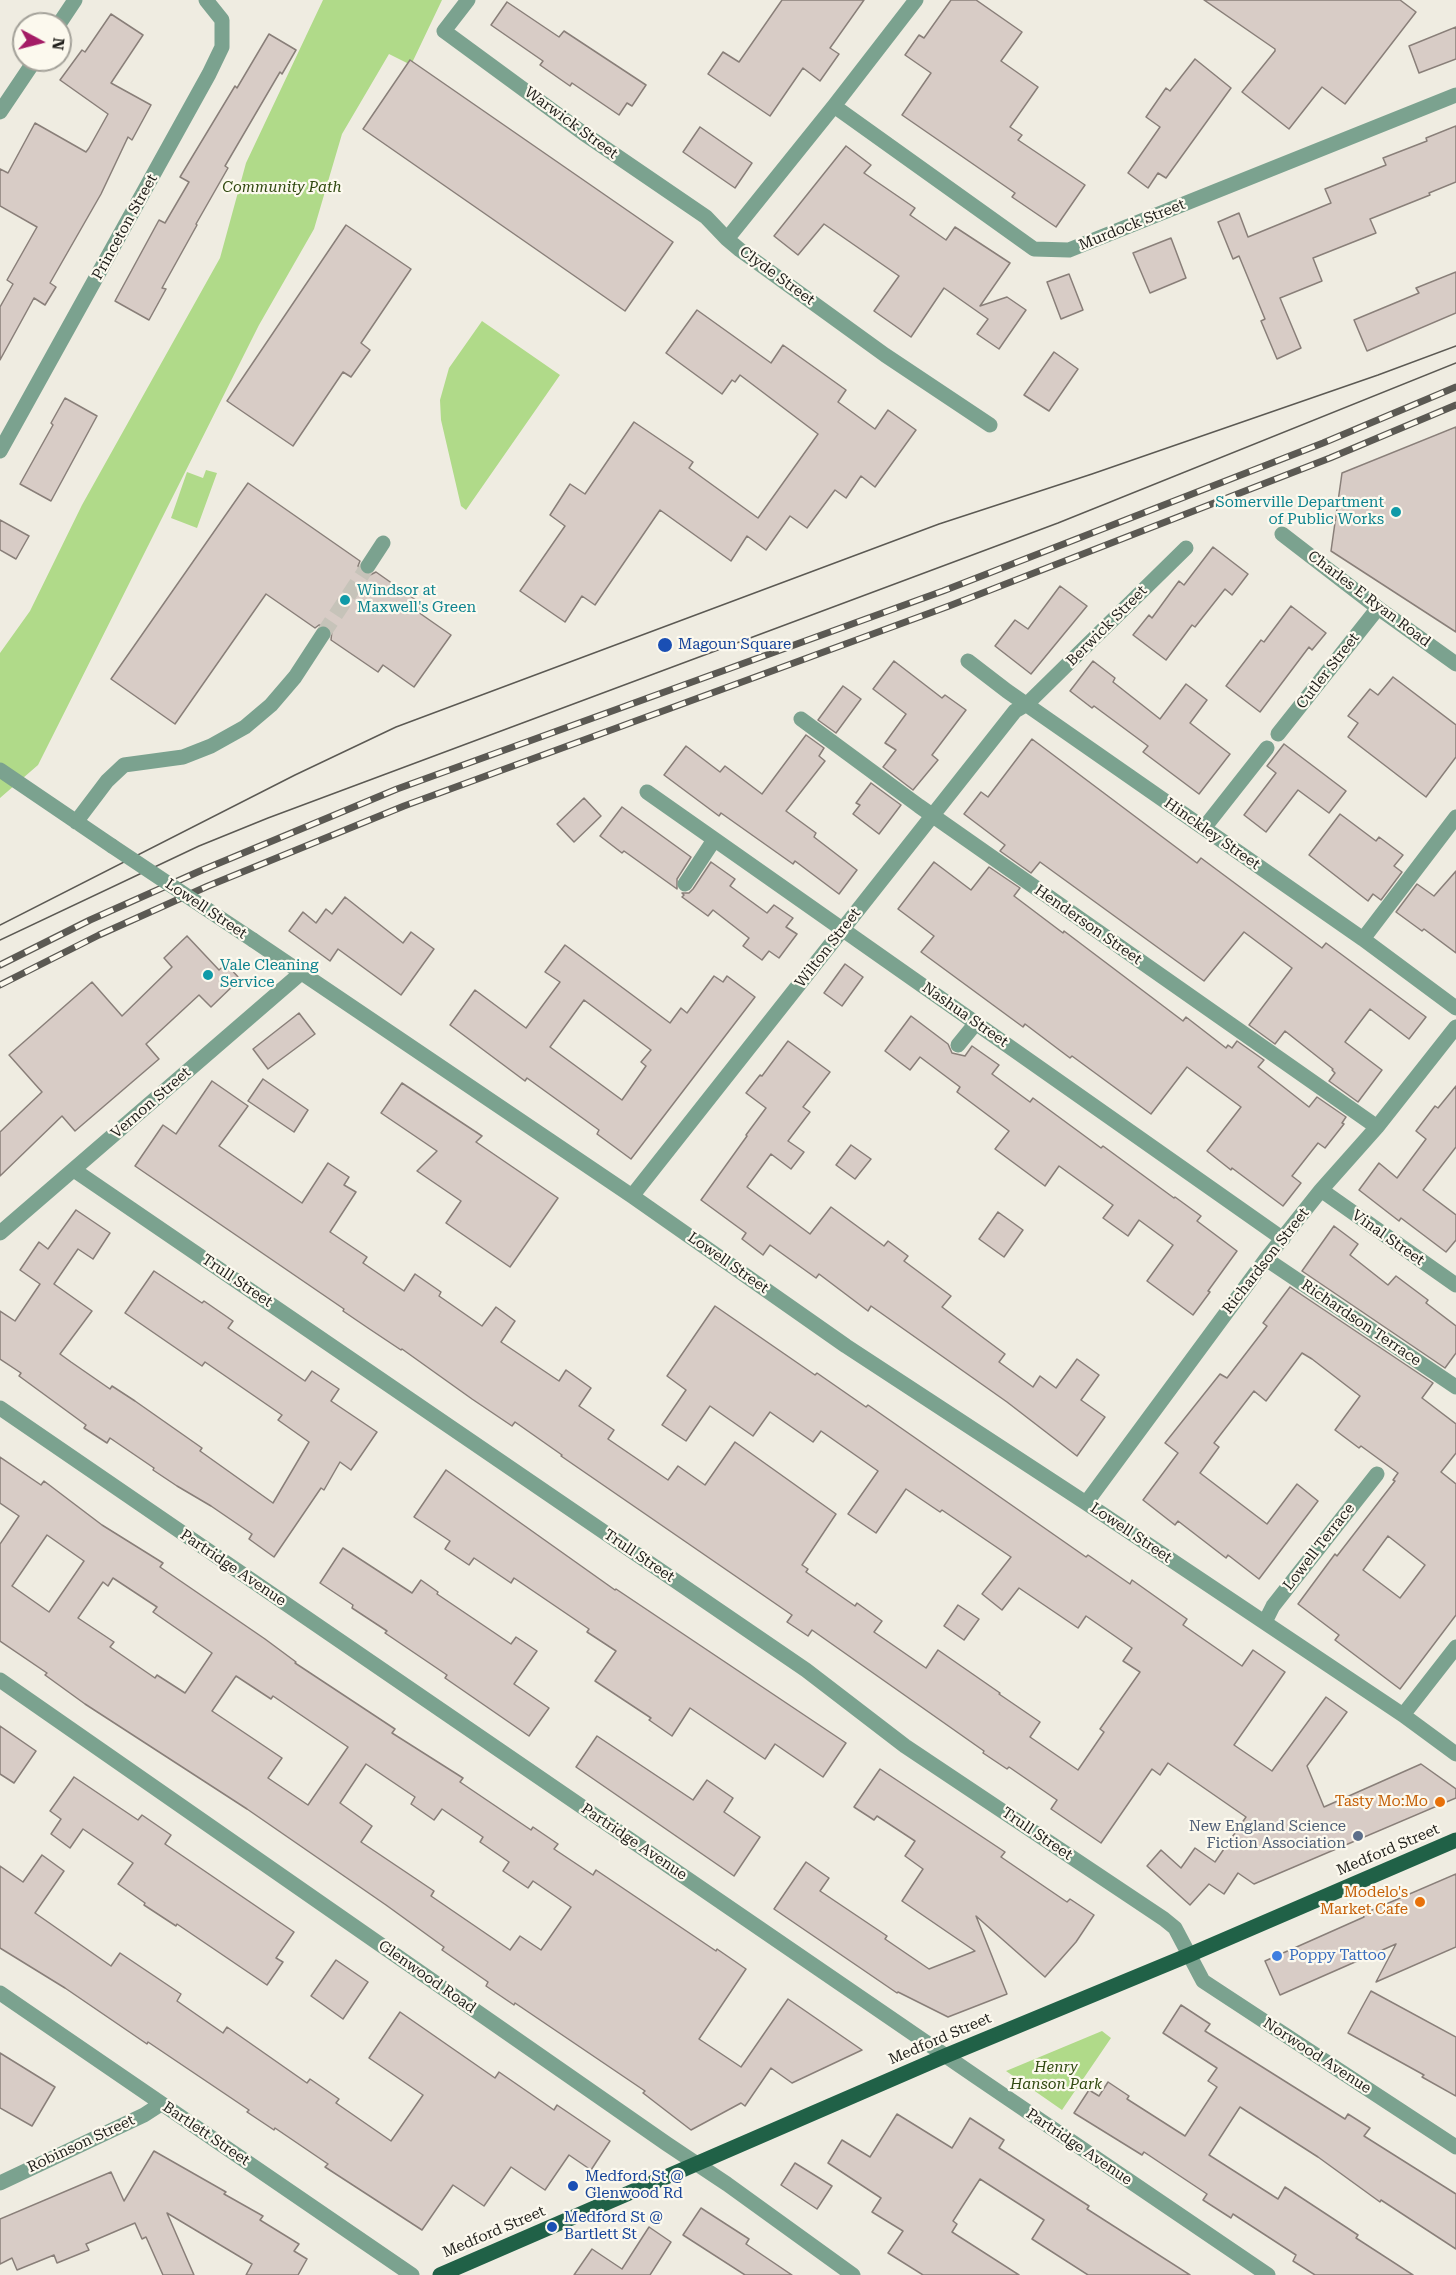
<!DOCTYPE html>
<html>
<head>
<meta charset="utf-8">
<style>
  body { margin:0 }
  #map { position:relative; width:1456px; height:2275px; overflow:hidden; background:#efece1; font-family:"Roboto Serif",serif }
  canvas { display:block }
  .north { position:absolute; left:12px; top:12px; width:60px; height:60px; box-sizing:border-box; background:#fcf9ee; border:2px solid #a4a29a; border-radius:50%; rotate:97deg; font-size:16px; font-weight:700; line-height:24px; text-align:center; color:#201f1b }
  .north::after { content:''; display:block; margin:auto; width:21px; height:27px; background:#a41c66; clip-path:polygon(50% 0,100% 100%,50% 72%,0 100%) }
</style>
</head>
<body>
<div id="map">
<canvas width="1456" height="2275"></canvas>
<div class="north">N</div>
</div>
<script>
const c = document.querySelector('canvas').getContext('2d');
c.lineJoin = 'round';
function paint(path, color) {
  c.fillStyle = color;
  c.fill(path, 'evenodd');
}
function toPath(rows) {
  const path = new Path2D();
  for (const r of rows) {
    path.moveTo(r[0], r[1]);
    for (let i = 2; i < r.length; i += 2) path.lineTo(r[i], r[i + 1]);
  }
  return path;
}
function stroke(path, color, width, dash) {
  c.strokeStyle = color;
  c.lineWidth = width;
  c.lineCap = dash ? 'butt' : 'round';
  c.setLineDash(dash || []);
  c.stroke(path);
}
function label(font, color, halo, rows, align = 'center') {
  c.font = font + ' "Roboto Serif",serif';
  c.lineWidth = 4.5;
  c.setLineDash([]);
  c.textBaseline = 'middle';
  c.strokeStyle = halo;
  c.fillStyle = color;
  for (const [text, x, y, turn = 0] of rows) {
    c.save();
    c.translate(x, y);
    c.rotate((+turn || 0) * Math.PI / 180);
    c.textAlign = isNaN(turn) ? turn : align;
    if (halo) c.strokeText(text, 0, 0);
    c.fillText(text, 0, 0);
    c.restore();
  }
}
paint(toPath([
  [323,0,442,0,411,65,389,54,342,134,314,229,259,325,38,765,0,798,0,653,30,611,82,505,220,258,246,163],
  [482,321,560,375,466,510,461,506,441,420,440,400,449,368],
  [206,470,217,473,197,528,171,518,187,472,203,478],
  [1102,2031,1111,2038,1062,2110,1006,2071]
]), '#b0da89');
const building = toPath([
  [782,0,864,0,830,48,839,54,820,81,803,68,770,116,708,74,723,52,739,62,782,0],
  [951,0,976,0,1022,32,1001,61,1038,87,1010,127,1022,135,1018,140,1085,185,1056,227,1012,197,1015,193,902,115,931,73,905,55,919,35,924,38,951,0],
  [1204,0,1400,0,1416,12,1345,104,1322,87,1289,129,1242,92,1275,51,1275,49,1204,0],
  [507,2,559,37,564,31,646,85,632,106,627,103,619,115,572,83,570,86,540,65,543,61,491,25,507,2],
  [111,14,143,35,111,83,151,105,132,140,128,137,101,194,50,283,56,287,45,305,34,298,0,360,0,307,13,284,7,280,37,227,0,206,0,169,8,173,35,123,86,152,89,148,108,114,60,80,82,50,85,52,111,14],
  [1456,27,1456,59,1419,73,1409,46,1456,27],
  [269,34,296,50,282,74,280,72,225,166,228,168,196,224,197,225,162,288,166,289,149,320,115,301,159,220,165,223,189,182,180,177,235,86,237,88,269,34],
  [1195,59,1231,88,1166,178,1158,173,1148,188,1128,173,1160,127,1146,117,1166,88,1170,91,1195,59],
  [410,60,673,242,625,311,363,129,410,60],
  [1456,126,1456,182,1429,193,1430,195,1370,219,1376,233,1313,258,1322,281,1280,298,1301,348,1277,359,1261,321,1265,319,1239,256,1233,259,1218,222,1239,213,1248,237,1331,203,1325,189,1386,165,1383,158,1427,141,1426,138,1456,126],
  [700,127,752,163,735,188,683,152,700,127],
  [846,146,871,165,864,173,915,208,910,215,946,240,955,227,1010,263,980,306,1007,297,1026,310,999,349,977,334,988,319,944,288,911,337,874,311,899,276,824,224,798,255,774,236,846,146],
  [346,225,411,269,361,343,370,350,351,377,343,372,293,446,227,401,346,225],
  [1171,238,1186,278,1150,293,1133,253,1171,238],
  [1456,272,1456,313,1367,351,1354,320,1419,293,1416,288,1456,272],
  [1069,274,1083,310,1061,319,1047,282,1069,274],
  [697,310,771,363,783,345,846,390,838,402,875,429,888,410,916,430,875,487,861,476,846,498,835,490,807,528,790,516,766,550,747,536,731,561,660,510,595,605,582,596,565,622,520,591,565,526,550,515,570,484,585,494,634,422,693,462,689,468,758,518,818,434,740,375,735,382,732,380,722,394,666,353,697,310],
  [1054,352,1078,369,1049,411,1024,395,1054,352],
  [65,398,97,416,51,501,20,484,53,425,51,423,65,398],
  [1456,427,1456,632,1331,551,1342,473,1456,427],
  [248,483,360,561,358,566,362,574,368,576,376,572,423,605,418,612,451,635,414,687,383,665,378,672,331,640,332,630,328,626,319,625,315,628,266,594,175,724,111,679,248,483],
  [0,520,29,536,16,559,0,550,0,520],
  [1213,547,1248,574,1232,595,1225,589,1195,627,1192,625,1166,660,1133,635,1149,615,1152,618,1179,581,1184,585,1213,547],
  [1060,586,1087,606,1031,674,995,646,1015,620,1028,629,1060,586],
  [1291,606,1326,633,1312,650,1309,647,1260,712,1226,686,1261,640,1264,642,1291,606],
  [894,661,942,698,945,695,966,710,932,755,938,760,913,790,883,767,896,750,885,743,906,714,873,689,894,661],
  [1093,661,1115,678,1113,682,1160,719,1186,684,1207,700,1190,723,1230,754,1199,794,1143,752,1148,746,1094,706,1092,708,1070,691,1093,661],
  [1393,677,1456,725,1456,757,1426,797,1348,737,1358,723,1348,716,1370,689,1378,695,1393,677],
  [843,686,861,699,836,733,818,720,843,686],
  [806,735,824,748,819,756,825,761,786,811,816,833,814,837,857,870,839,894,795,861,793,864,721,813,719,816,664,775,686,746,720,772,725,766,762,794,806,735],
  [1032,739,1197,863,1201,858,1322,948,1326,943,1426,1017,1409,1039,1370,1009,1345,1042,1382,1070,1358,1102,1329,1081,1335,1073,1332,1070,1333,1069,1285,1031,1275,1044,1249,1025,1292,968,1244,932,1204,981,1040,862,1031,873,1000,851,1005,845,964,814,981,792,988,797,1032,739],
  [1284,744,1346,791,1329,813,1298,790,1266,832,1244,815,1276,773,1267,766,1284,744],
  [871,783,901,805,879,834,853,814,860,805,856,803,871,783],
  [584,798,601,816,574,842,557,824,584,798],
  [622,807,691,857,677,879,677,889,624,851,622,853,600,836,622,807],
  [1340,814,1376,841,1379,837,1403,855,1394,866,1402,872,1381,900,1373,894,1368,901,1309,855,1340,814],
  [711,862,735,879,730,886,767,913,774,905,793,918,786,927,797,934,779,958,769,951,762,960,743,946,749,938,713,910,708,916,682,897,684,895,682,893,689,893,693,889,711,862],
  [934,862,971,890,989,867,1020,888,1014,896,1063,933,1064,931,1183,1021,1186,1017,1226,1048,1228,1045,1232,1048,1237,1041,1264,1060,1258,1067,1309,1107,1317,1097,1346,1117,1342,1123,1344,1124,1325,1148,1318,1143,1292,1176,1301,1183,1283,1206,1232,1168,1231,1170,1207,1151,1241,1107,1187,1067,1151,1114,1072,1056,1070,1058,1025,1024,1023,1027,921,952,934,936,898,909,934,862],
  [1456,871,1456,953,1424,929,1422,931,1396,912,1417,884,1434,896,1456,871],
  [345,897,403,943,411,932,434,949,401,995,338,949,330,961,289,931,303,912,316,923,326,909,332,914,345,897],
  [187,936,219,970,226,964,240,979,211,1007,199,995,146,1044,159,1059,75,1131,62,1116,0,1176,0,1132,42,1092,9,1055,92,982,122,1016,172,967,164,958,187,936],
  [565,945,670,1023,681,1008,687,1013,714,976,723,982,727,976,755,997,631,1159,597,1134,599,1130,527,1078,525,1081,450,1025,475,990,526,1028,560,982,545,972,565,945],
  [584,1000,651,1050,641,1062,646,1066,622,1100,550,1047,584,1000],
  [845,964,863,977,842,1006,824,993,845,964],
  [299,1013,315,1034,268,1069,253,1049,299,1013],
  [911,1016,948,1044,952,1053,965,1056,972,1046,999,1065,992,1074,1030,1102,1033,1098,1101,1148,1103,1146,1174,1198,1175,1197,1201,1216,1197,1221,1237,1251,1208,1291,1210,1292,1193,1315,1147,1281,1173,1245,1139,1220,1128,1236,1103,1218,1113,1205,1059,1166,1045,1186,995,1149,1009,1131,957,1092,960,1087,920,1057,910,1070,885,1051,911,1016],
  [788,1041,830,1072,803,1107,810,1112,788,1141,804,1152,791,1169,771,1154,747,1187,810,1234,831,1207,884,1246,888,1241,908,1256,904,1261,951,1296,942,1307,1005,1354,999,1362,1033,1387,1040,1376,1056,1388,1077,1359,1099,1375,1081,1400,1105,1417,1077,1456,1007,1402,871,1306,868,1311,819,1274,816,1278,770,1245,763,1255,742,1239,746,1233,701,1200,747,1136,746,1135,766,1108,746,1093,760,1075,762,1076,788,1041],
  [263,1079,308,1110,294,1132,248,1101,263,1079],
  [212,1081,248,1106,219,1146,302,1203,328,1163,349,1177,344,1185,356,1192,330,1232,367,1257,363,1263,404,1291,415,1274,441,1292,439,1296,482,1326,496,1307,515,1321,501,1342,559,1381,566,1370,591,1388,579,1406,614,1430,608,1439,668,1480,678,1466,705,1485,735,1442,836,1514,802,1565,808,1569,806,1572,855,1606,857,1603,882,1621,874,1632,926,1668,938,1650,1000,1693,999,1694,1040,1722,1030,1737,1078,1770,1104,1732,1100,1729,1140,1672,1123,1661,1132,1648,1086,1616,1078,1628,1019,1588,1002,1610,982,1594,1011,1557,942,1510,940,1512,906,1489,876,1533,848,1514,878,1471,821,1431,813,1442,770,1412,753,1436,710,1406,686,1441,662,1425,686,1390,667,1376,715,1306,815,1375,817,1373,866,1407,868,1405,1086,1557,1088,1555,1130,1584,1132,1580,1187,1619,1183,1625,1242,1666,1253,1650,1285,1672,1234,1745,1272,1771,1326,1697,1347,1712,1307,1766,1324,1807,1421,1764,1456,1789,1456,1798,1254,1884,1238,1873,1224,1894,1209,1884,1190,1905,1147,1866,1161,1850,1181,1868,1195,1848,1215,1862,1246,1817,1168,1763,1160,1775,1152,1769,1101,1843,1051,1809,1057,1800,1009,1767,1007,1769,983,1753,984,1751,812,1630,808,1636,787,1622,792,1615,561,1456,562,1455,515,1422,512,1426,472,1399,402,1349,401,1350,368,1328,343,1311,344,1309,135,1166,163,1125,176,1134,212,1081],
  [402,1083,482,1136,476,1142,558,1198,510,1267,446,1223,461,1201,417,1171,437,1151,381,1113,402,1083],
  [1456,1086,1456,1147,1423,1190,1456,1215,1456,1240,1446,1252,1401,1218,1399,1221,1359,1190,1379,1163,1397,1178,1426,1139,1416,1131,1435,1106,1438,1108,1456,1086],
  [851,1145,871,1159,855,1179,836,1165,851,1145],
  [76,1210,110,1233,93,1259,78,1249,54,1284,92,1311,60,1354,71,1362,110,1389,112,1386,135,1401,202,1448,200,1451,273,1503,309,1442,278,1420,282,1415,205,1362,202,1366,125,1313,154,1271,202,1303,204,1301,233,1321,228,1328,305,1381,312,1371,339,1389,331,1401,377,1432,351,1470,340,1462,324,1490,321,1488,274,1557,249,1539,252,1534,211,1506,177,1486,153,1470,154,1468,110,1438,107,1443,84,1428,86,1425,19,1376,21,1373,0,1359,0,1311,15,1321,40,1284,20,1270,39,1242,48,1249,76,1210],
  [998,1212,1023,1230,1004,1257,979,1239,998,1212],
  [1334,1226,1358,1244,1350,1255,1388,1285,1396,1276,1428,1300,1426,1303,1456,1326,1456,1353,1445,1368,1302,1271,1334,1226],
  [1290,1287,1433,1383,1422,1398,1456,1424,1456,1453,1441,1472,1456,1484,1456,1615,1400,1689,1335,1640,1339,1635,1298,1604,1335,1554,1337,1556,1395,1481,1393,1480,1398,1473,1361,1446,1359,1448,1335,1430,1360,1396,1312,1359,1302,1353,1266,1401,1254,1391,1214,1443,1219,1447,1200,1473,1267,1524,1297,1484,1318,1501,1259,1579,1228,1555,1226,1558,1178,1521,1175,1525,1143,1500,1178,1453,1165,1443,1220,1374,1227,1378,1267,1326,1263,1323,1290,1287],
  [1388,1536,1425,1565,1400,1598,1363,1570,1388,1536],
  [0,1457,41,1485,44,1481,102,1525,163,1563,160,1567,265,1639,296,1662,295,1663,395,1729,392,1733,463,1778,460,1782,531,1830,533,1827,558,1844,554,1849,593,1875,596,1870,716,1951,717,1949,746,1969,699,2039,741,2067,788,1999,862,2050,792,2083,771,2068,745,2106,741,2103,691,2130,643,2093,645,2091,515,2003,514,2005,486,1986,488,1982,442,1950,444,1947,386,1905,247,1809,85,1704,45,1675,47,1673,0,1641,0,1544,19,1516,0,1503,0,1457],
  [47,1535,84,1561,49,1612,12,1586,47,1535],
  [113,1578,157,1607,153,1612,212,1653,185,1693,157,1675,155,1678,110,1647,114,1642,78,1618,103,1582,108,1586,113,1578],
  [236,1676,271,1699,273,1696,348,1747,308,1805,268,1778,282,1758,212,1711,236,1676],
  [366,1764,415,1797,411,1804,434,1820,442,1809,483,1837,480,1842,509,1862,503,1871,528,1888,533,1881,571,1907,541,1950,520,1936,510,1950,431,1896,434,1891,361,1842,372,1826,340,1803,366,1764],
  [446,1470,615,1590,616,1589,846,1743,823,1777,775,1744,765,1759,690,1708,672,1736,649,1720,651,1718,595,1681,616,1651,587,1632,589,1629,514,1578,511,1583,474,1558,469,1565,445,1549,450,1541,414,1517,446,1470],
  [343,1548,412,1593,421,1580,438,1592,437,1594,511,1644,516,1637,537,1651,514,1684,549,1708,529,1736,445,1678,447,1675,385,1633,387,1631,352,1608,353,1605,320,1583,343,1548],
  [958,1605,979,1619,964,1640,944,1626,958,1605],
  [0,1726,36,1751,14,1783,0,1774,0,1726],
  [597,1736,693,1800,707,1780,733,1798,724,1812,760,1837,734,1876,576,1767,597,1736],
  [880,1769,1005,1852,1001,1857,1067,1902,1070,1899,1094,1915,1076,1942,1045,1977,976,1916,1007,1994,948,2017,898,1992,897,1993,774,1909,806,1862,829,1878,820,1891,887,1936,885,1939,929,1969,975,1951,902,1901,923,1869,905,1856,915,1841,877,1816,874,1820,854,1807,880,1769],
  [74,1777,138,1820,142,1815,171,1835,165,1844,294,1932,276,1958,283,1962,267,1985,177,1924,176,1926,144,1905,145,1903,118,1884,133,1863,83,1829,70,1848,51,1834,61,1819,50,1811,74,1777],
  [42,1855,64,1871,35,1913,111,1966,120,1953,181,1994,177,2001,223,2033,227,2027,307,2083,310,2079,339,2099,336,2103,391,2141,423,2095,369,2058,400,2012,495,2078,499,2072,554,2110,557,2105,610,2141,591,2170,569,2155,545,2190,511,2167,484,2206,453,2185,422,2230,325,2167,328,2164,275,2128,274,2130,247,2112,249,2110,148,2042,147,2044,65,1988,0,1948,0,1866,23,1882,42,1855],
  [1456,1874,1456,1947,1376,1982,1396,1944,1280,1995,1265,1961,1364,1917,1363,1914,1456,1874],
  [336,1960,368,1982,343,2019,311,1996,336,1960],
  [1371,1991,1456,2037,1456,2096,1422,2077,1424,2075,1348,2033,1371,1991],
  [1181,2005,1210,2024,1205,2031,1345,2119,1348,2114,1370,2128,1364,2136,1456,2194,1456,2249,1381,2200,1380,2202,1318,2157,1240,2107,1209,2155,1278,2199,1285,2187,1358,2235,1356,2238,1413,2275,1315,2275,1293,2261,1296,2255,1233,2214,1231,2218,1203,2200,1207,2194,1144,2152,1142,2155,1074,2113,1089,2090,1099,2096,1108,2082,1129,2096,1127,2099,1185,2136,1217,2087,1208,2081,1217,2068,1163,2033,1181,2005],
  [0,2053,55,2087,32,2126,0,2108,0,2053],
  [897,2114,952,2148,970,2118,1004,2140,999,2148,1089,2206,1087,2209,1190,2275,1088,2275,1032,2239,1044,2220,980,2179,953,2221,957,2224,952,2232,1019,2275,923,2275,888,2253,903,2231,872,2212,881,2198,828,2163,842,2140,870,2157,897,2114],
  [154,2151,226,2192,224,2194,263,2216,260,2220,299,2244,294,2251,307,2259,298,2275,246,2275,252,2264,167,2213,194,2275,163,2275,146,2237,142,2239,135,2223,86,2244,89,2250,57,2263,54,2255,17,2270,12,2258,0,2264,0,2219,111,2172,124,2201,154,2151],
  [795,2163,832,2186,817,2209,781,2185,795,2163],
  [701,2208,749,2239,746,2244,792,2275,745,2275,683,2235,701,2208],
  [649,2227,671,2242,650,2275,574,2275,592,2249,622,2269,649,2227]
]);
paint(building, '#d8ccc6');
stroke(building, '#897f79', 1.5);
stroke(toPath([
  [323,634,368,566]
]), '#c6c3b9', 15, [15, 8]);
stroke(toPath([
  [468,0,444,31,583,133,706,217,727,239,740,250,885,355,990,425],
  [59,24,75,0],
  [834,106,1034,249,1069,250,1456,95],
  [0,112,35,60],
  [727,239,834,106,916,0],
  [0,451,209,74,222,47,222,20,206,0],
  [1282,534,1378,608,1456,664],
  [368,566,383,543],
  [968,661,1007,691,1363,939,1456,1008],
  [801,719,919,806,1377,1127],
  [1278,734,1378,608],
  [0,770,112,846],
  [647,792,1283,1239],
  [76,822,107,781,124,765,183,757,211,746,245,727,271,705,295,677,323,634],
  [1204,828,1267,748],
  [685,884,714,840],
  [1363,939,1456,817],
  [253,940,632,1196,846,1346,1086,1503,1403,1715,1456,1754],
  [958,1045,976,1023],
  [74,1170,806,1670,905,1746,1164,1919,1175,1928,1203,1981,1456,2147],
  [1321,1190,1456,1285],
  [632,1196,1015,711,1027,704,1186,548],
  [0,1233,301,973],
  [1266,1259,1456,1387],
  [0,1408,978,2078,1268,2275],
  [1086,1503,1266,1259,1321,1190,1377,1127,1456,1027],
  [1265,1622,1273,1606,1377,1474],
  [0,1680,667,2144,727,2184,853,2275],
  [1403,1715,1456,1647],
  [0,1993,412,2275],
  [0,2183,144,2115,161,2104]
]), '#7ba28f', 15);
stroke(toPath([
  [440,2275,945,2056,1189,1955,1456,1840]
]), '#206147', 15);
stroke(toPath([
  [0,925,295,775,396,727,939,524,1092,474,1378,375,1456,346],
  [0,940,199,846,268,818,1058,523,1456,363]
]), '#5b5953', 1.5);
const rail = toPath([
  [0,965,90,920,200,871,397,789,943,591,1323,443,1456,387],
  [0,985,99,935,208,886,404,806,949,606,1330,458,1456,405]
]);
stroke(rail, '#5b5953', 7);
stroke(rail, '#fcf9ee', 4.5, [14]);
stroke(toPath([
  [112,846,253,940]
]), '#7ba28f', 15);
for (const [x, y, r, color] of [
  [1396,512,6,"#0f9aa8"],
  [345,600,6,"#0f9aa8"],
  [665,645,8,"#1a4fb4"],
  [208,975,6,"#0f9aa8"],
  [1440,1802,6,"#e8710a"],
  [1358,1836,6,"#5c6f8a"],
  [1420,1902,6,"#e8710a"],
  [1277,1956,6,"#3f7fe0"],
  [573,2186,6,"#1a4fb4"],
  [552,2227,6,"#1a4fb4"]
]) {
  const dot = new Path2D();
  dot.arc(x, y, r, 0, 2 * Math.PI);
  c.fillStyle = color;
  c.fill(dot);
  stroke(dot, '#fcf9ee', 2);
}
label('15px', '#201f1b', '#fcf9ee', [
  ["Warwick Street",571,123,36],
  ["Murdock Street",1132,225,-22],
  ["Princeton Street",125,227,-61],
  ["Clyde Street",777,276,36],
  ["Charles E Ryan Road",1369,599,37],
  ["Berwick Street",1107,626,-45],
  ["Cutler Street",1328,671,-52],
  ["Hinckley Street",1212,834,35],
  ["Lowell Street",206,909,34],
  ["Henderson Street",1088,925,35],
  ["Wilton Street",828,948,-52],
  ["Nashua Street",965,1015,35],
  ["Vernon Street",151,1103,-41],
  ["Vinal Street",1388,1238,35],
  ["Richardson Street",1266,1261,-52],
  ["Lowell Street",728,1263,35],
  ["Trull Street",237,1281,34],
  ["Richardson Terrace",1361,1323,34],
  ["Lowell Street",1131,1533,34],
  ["Lowell Terrace",1319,1547,-52],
  ["Trull Street",639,1556,34],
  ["Partridge Avenue",233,1568,34],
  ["Trull Street",1037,1834,34],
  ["Partridge Avenue",634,1842,34],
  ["Medford Street",1388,1850,-23],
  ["Glenwood Road",427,1977,35],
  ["Medford Street",940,2039,-23],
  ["Norwood Avenue",1317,2056,33],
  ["Bartlett Street",206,2134,34],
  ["Robinson Street",81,2144,-25],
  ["Partridge Avenue",1079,2147,34],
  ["Medford Street",494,2232,-23]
]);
label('italic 15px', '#304910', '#fcf9ee', [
  ["Community Path",282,188],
  ["Henry",1056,2068],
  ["Hanson Park",1056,2085]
]);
label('15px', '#0d838f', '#fcf9ee', [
  ["Somerville Department",1384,503,"right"],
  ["of Public Works",1384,520,"right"],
  ["Windsor at",357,591],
  ["Maxwell's Green",357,608],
  ["Vale Cleaning",220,966],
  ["Service",220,983]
], 'left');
label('15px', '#164399', '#fcf9ee', [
  ["Magoun Square",678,645],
  ["Medford St @",585,2177],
  ["Glenwood Rd",585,2194],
  ["Medford St @",564,2218],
  ["Bartlett St",564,2235]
], 'left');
label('15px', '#c56008', '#fcf9ee', [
  ["Tasty Mo:Mo",1428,1802],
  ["Modelo's",1408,1893],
  ["Market Cafe",1408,1910]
], 'right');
label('15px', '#4e5e75', '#fcf9ee', [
  ["New England Science",1346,1827],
  ["Fiction Association",1346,1844]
], 'right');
label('15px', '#366cbe', '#fcf9ee', [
  ["Poppy Tattoo",1289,1956]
], 'left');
</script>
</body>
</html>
